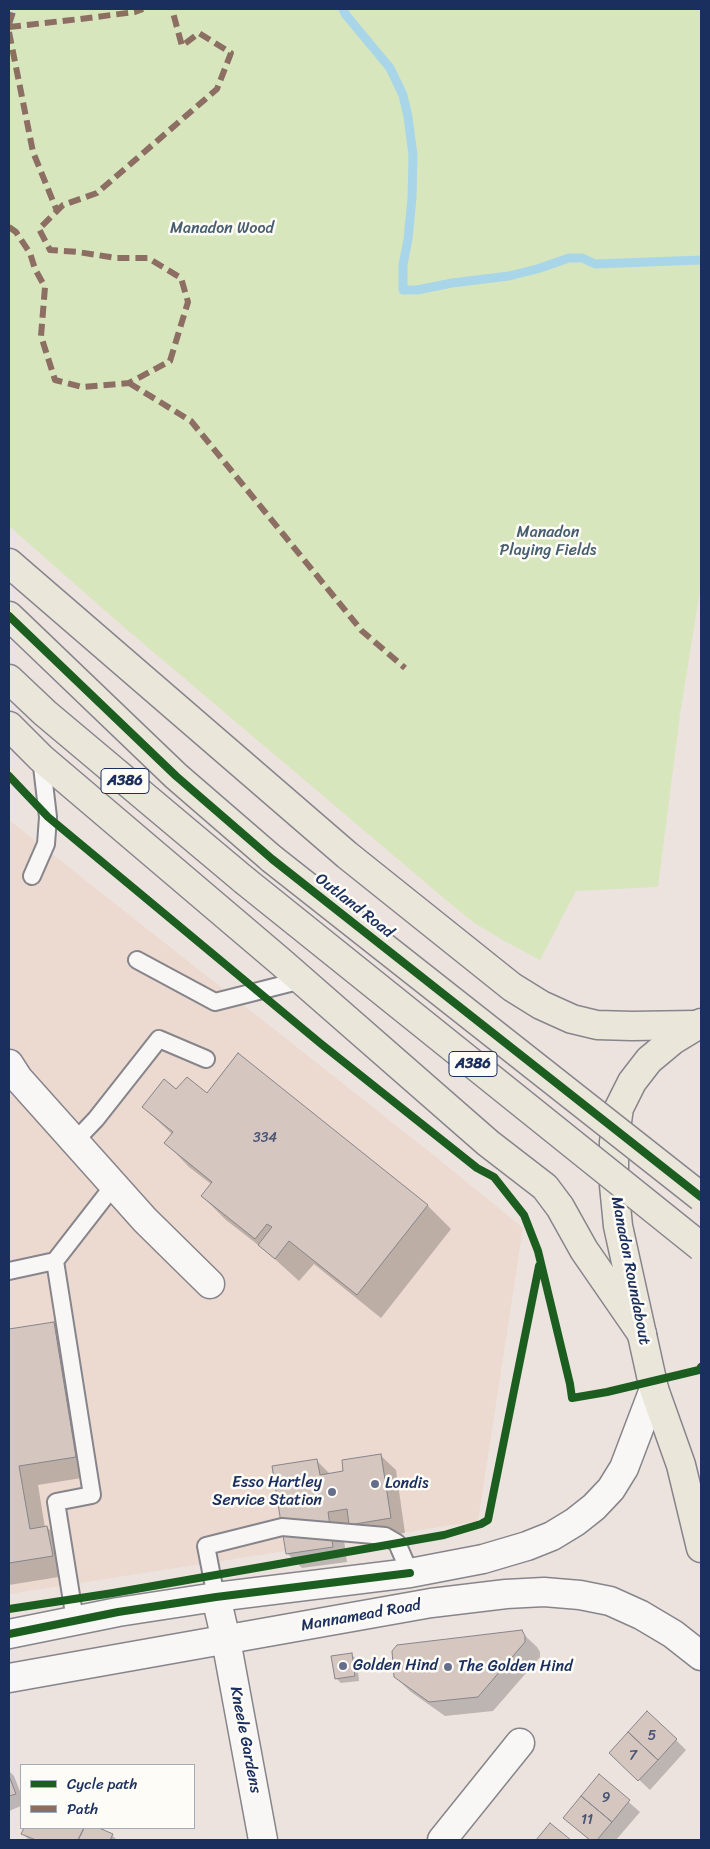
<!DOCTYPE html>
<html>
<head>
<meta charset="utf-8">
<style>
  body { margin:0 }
  #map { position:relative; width:710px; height:1849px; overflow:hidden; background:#ede3de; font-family:Sriracha,sans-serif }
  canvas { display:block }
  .frame { position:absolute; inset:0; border:10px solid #1b2f5e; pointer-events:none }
  .legend { position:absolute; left:20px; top:1764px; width:175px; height:65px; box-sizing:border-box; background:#fdfcf7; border:1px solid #a3aaba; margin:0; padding:6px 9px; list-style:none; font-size:15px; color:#1b2f5e }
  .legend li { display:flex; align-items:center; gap:10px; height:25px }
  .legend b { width:25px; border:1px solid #a3aaba }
</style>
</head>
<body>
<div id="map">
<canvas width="710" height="1849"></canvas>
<div class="frame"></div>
<ul class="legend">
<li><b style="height:6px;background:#1b5e20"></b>Cycle path</li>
<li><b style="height:6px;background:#8d6e63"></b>Path</li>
</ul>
</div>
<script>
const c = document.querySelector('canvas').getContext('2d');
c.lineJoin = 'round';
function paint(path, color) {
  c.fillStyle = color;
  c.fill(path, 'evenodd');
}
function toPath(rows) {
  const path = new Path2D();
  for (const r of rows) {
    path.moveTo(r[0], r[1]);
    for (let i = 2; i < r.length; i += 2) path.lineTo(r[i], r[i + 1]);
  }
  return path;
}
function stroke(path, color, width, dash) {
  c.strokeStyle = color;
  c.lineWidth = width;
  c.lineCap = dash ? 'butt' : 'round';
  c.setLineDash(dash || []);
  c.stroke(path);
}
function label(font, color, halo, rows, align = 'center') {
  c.font = font + ' Sriracha,sans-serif';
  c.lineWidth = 5;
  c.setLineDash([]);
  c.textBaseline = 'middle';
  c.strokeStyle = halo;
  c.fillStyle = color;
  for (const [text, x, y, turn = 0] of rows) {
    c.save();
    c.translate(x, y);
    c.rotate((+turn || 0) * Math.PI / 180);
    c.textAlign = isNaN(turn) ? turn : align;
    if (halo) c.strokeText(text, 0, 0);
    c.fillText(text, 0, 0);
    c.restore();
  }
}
paint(toPath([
  [9,820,436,1157,523,1228,478,1521,9,1594]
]), '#ecd9cf');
paint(toPath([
  [9,9,701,9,701,584,680,715,658,887,576,891,540,960,506,942,474,923,446,900,119,623,9,526]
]), '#d8e6bd');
paint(toPath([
  [239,1055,428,1206,451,1229,381,1318,314,1264,299,1281,266,1251,226,1220,202,1196,211,1184,189,1167,166,1143,173,1135,143,1107,177,1091,207,1094],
  [54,1323,72,1342,94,1476,38,1485,45,1528,47,1527,66,1546,71,1575,9,1585,9,1330],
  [380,1455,396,1470,405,1533,366,1539,342,1526,347,1562,302,1568,287,1553,317,1461,330,1474,345,1472],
  [521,1632,537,1647,540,1652,540,1657,493,1711,445,1716,411,1692,395,1677],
  [352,1655,357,1660,359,1681,341,1683,336,1678],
  [676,1740,686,1750,650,1790,621,1763],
  [9,1771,14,1776,21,1794,21,1806,9,1811],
  [599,1776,640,1812,616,1840,589,1840,564,1818],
  [25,1828,97,1828,112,1835,117,1840,29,1840,23,1834]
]), '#0003');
stroke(toPath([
  [343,9,346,15,390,68,403,95,408,117,413,155,412,198,408,239,403,265,403,290,417,290,452,283,509,276,537,269,569,258,582,258,595,264,701,260]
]), '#a8d6e8', 9);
const building = toPath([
  [238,1053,428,1205,357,1295,289,1241,275,1259,258,1245,272,1227,267,1224,255,1239,201,1196,212,1182,164,1143,173,1132,142,1107,164,1079,176,1089,187,1077,207,1093,238,1053],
  [54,1322,76,1457,19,1466,30,1529,47,1526,53,1556,9,1563,9,1329,54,1322],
  [381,1454,391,1518,349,1525,347,1509,328,1512,333,1547,286,1554,272,1466,317,1459,320,1475,343,1471,342,1460,381,1454],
  [522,1630,525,1636,525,1642,478,1697,429,1702,394,1677,392,1651,397,1645,522,1630],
  [352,1653,355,1676,335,1679,331,1656,352,1653],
  [647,1711,677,1739,658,1760,628,1732,647,1711],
  [628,1732,658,1760,638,1781,609,1753,628,1732],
  [599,1774,630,1800,612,1822,581,1796,599,1774],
  [9,1776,16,1794,9,1796,9,1776],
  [581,1796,612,1822,597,1840,590,1840,563,1818,581,1796],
  [550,1823,571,1840,536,1840,550,1823],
  [24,1828,84,1828,78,1840,36,1840,21,1834,24,1828],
  [84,1828,99,1828,113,1834,110,1840,78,1840,84,1828]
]);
paint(building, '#d5c7c0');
stroke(building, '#86858c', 1);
const service = toPath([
  [32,876,46,844,48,817,41,758],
  [137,960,215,1002,302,980],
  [75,1141,96,1119,159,1039,206,1059],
  [9,1271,55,1261],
  [216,1597,206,1546,282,1527,385,1536,397,1543,410,1573],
  [75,1620,56,1502,92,1495,55,1261,114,1185]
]);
const minor = toPath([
  [9,1064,18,1078,145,1220,210,1284],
  [216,1597,226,1640,263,1840],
  [442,1840,520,1743]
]);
const secondary = toPath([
  [9,1634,118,1612,216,1597,410,1573,483,1559,527,1546,552,1536,575,1522,594,1507,611,1489,624,1468,654,1389],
  [9,1678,431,1603,506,1594,544,1592,580,1595,610,1601,641,1615,673,1634,701,1656]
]);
const primary = toPath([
  [9,563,347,855,512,987,541,1005,572,1019,597,1025,632,1026,696,1025],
  [9,616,176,776,272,859],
  [9,679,45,713,244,880],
  [9,726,41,758,281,962,488,1143,545,1187,560,1207,584,1250,642,1334]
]);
const trunk = toPath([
  [701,1023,673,1040,649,1060,632,1082,619,1108,614,1142,614,1185,618,1226,654,1389,681,1465,701,1548]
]);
stroke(service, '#86858c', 20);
stroke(minor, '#86858c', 31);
stroke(secondary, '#86858c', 31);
stroke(primary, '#86858c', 31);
stroke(trunk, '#86858c', 31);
stroke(service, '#f9f7f5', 16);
stroke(minor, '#f9f7f5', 28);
stroke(secondary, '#f9f7f5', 28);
stroke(primary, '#ebe6da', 28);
stroke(trunk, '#ebe6da', 28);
const primaryBridge = toPath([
  [272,859,701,1197],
  [244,880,701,1247]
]);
stroke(primaryBridge, '#86858c', 31, []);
stroke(primaryBridge, '#ebe6da', 28);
stroke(toPath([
  [9,24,14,9],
  [9,27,80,19,135,12,143,9],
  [9,32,33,152,57,211],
  [9,227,16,232,30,253,35,269,45,287,41,336,55,380,82,387,129,383,170,361,188,302,181,278,148,258,116,258,78,252,50,250,39,229,63,205,97,193,217,89,231,53,199,33,182,46,172,9],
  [129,383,191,421,362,631,405,668]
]), '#8d6e63', 6, [12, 6]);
stroke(toPath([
  [9,616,176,776,272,859,701,1197],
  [9,776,48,817,320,1043,477,1168,494,1177,524,1215,538,1251,570,1384,572,1398,607,1392,699,1370,701,1367],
  [9,1609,113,1593,444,1535,481,1524,488,1520,539,1266],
  [9,1634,118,1612,216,1597,410,1573]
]), '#1b5e20', 8);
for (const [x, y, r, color] of [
  [375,1484,5,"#646e8b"],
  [332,1492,5,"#646e8b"],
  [343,1666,5,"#646e8b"],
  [448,1667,5,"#646e8b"]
]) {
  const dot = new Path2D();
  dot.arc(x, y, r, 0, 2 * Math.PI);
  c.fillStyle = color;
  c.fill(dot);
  stroke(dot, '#fdfcf7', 2);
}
label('14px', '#4a5576', null, [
  ["334",265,1138],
  ["5",652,1736],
  ["7",633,1756],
  ["9",606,1798],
  ["11",587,1820]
]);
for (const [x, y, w] of [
  [125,781,48],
  [473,1064,48]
]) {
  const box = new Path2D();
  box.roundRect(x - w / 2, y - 12.5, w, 25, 4);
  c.fillStyle = '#fdfcf7';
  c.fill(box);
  stroke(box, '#1b2f5e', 1);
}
label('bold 15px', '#1b2f5e', null, [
  ["A386",125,781],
  ["A386",473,1064]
]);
label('16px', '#465e6f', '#fdfcf7', [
  ["Manadon Wood",222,229],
  ["Manadon",548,533],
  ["Playing Fields",548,551]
]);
label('16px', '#1b2f5e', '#fdfcf7', [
  ["Outland Road",354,906,38],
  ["Manadon Roundabout",630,1271,79],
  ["Mannamead Road",361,1616,-10],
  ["Kneele Gardens",245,1740,79]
]);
label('16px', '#1b2f5e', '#fdfcf7', [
  ["Esso Hartley",322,1483,"right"],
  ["Service Station",322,1501,"right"],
  ["Londis",385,1484],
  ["Golden Hind",353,1666],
  ["The Golden Hind",458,1667]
], 'left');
</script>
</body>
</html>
